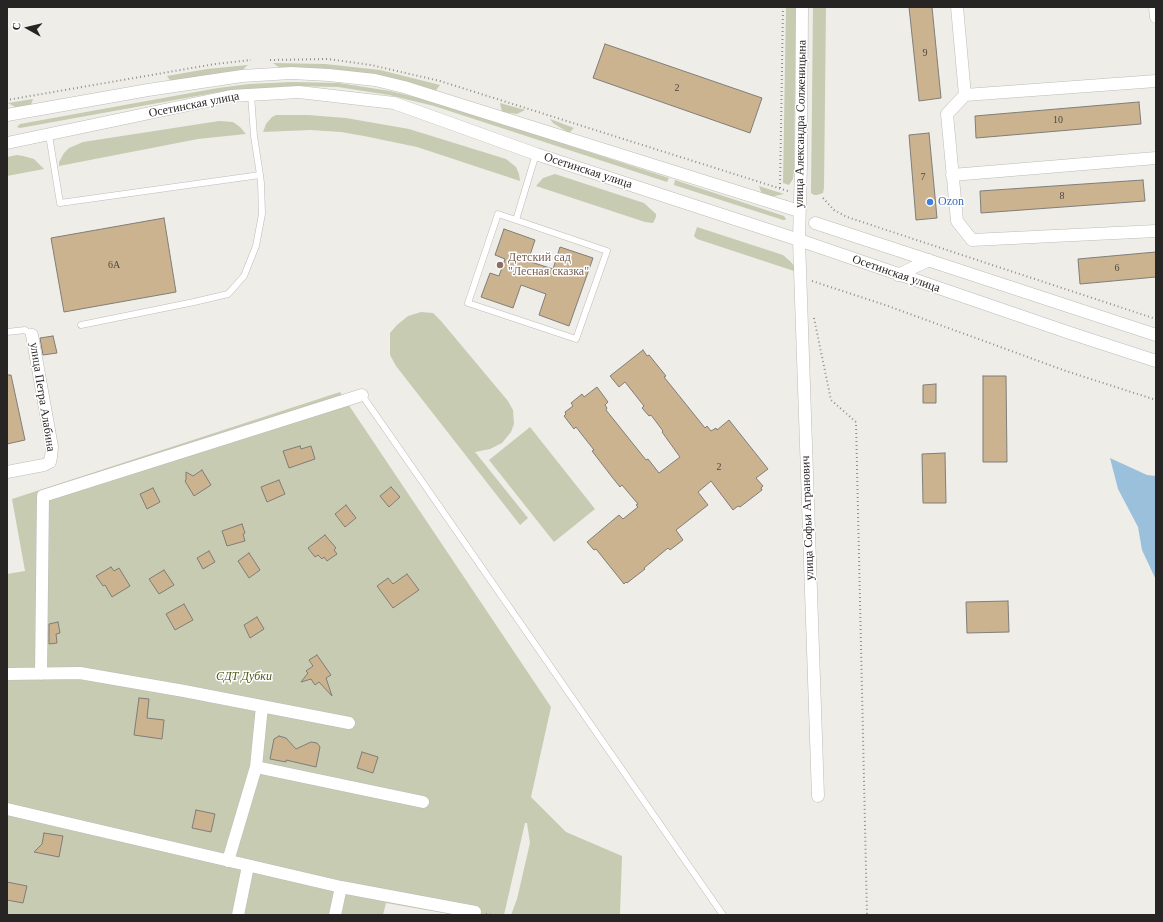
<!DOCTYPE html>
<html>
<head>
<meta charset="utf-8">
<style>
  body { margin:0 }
  #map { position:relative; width:1163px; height:922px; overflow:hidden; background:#efede8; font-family:"Times New Roman",serif }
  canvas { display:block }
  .frame { position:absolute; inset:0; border:8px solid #262523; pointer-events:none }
  .north { position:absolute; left:8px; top:8px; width:40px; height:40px; -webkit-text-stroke:3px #fff; paint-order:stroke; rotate:278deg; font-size:11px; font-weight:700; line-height:16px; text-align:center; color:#262523 }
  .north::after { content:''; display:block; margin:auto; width:14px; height:18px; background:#262523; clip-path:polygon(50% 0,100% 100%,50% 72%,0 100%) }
</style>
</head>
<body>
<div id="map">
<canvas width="1163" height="922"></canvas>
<div class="frame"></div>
<div class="north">С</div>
</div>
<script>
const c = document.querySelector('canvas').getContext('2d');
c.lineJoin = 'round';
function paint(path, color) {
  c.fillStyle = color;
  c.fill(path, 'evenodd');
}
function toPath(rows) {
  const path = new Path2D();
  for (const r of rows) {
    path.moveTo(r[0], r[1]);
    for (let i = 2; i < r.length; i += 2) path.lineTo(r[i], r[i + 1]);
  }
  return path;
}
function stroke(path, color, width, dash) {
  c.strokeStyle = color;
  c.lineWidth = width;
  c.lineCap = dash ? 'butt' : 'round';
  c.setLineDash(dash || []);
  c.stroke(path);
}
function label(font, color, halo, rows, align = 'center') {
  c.font = font + ' "Times New Roman",serif';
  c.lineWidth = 3;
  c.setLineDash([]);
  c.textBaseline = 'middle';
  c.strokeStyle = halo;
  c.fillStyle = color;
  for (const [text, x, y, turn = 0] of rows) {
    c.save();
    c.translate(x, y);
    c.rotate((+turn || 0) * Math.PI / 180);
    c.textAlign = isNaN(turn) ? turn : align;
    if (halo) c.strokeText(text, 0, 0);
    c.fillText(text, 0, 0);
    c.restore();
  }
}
paint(toPath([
  [786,7,796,7,794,170,793,179,789,185,783,183],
  [813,7,826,7,824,188,823,193,817,195,814,195,811,193],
  [273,63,325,64,362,68,380,70,440,85,434,93,280,68],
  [248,65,241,71,172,83,167,76,207,69],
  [292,82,339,83,390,91,436,102,669,178,667,182,434,106,389,95,338,87,292,86,219,92,20,128,17,127,20,124,218,88,249,84],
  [33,99,30,108,17,108,8,103],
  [500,103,525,110,517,114,502,112],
  [276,115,308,115,346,118,409,129,506,159,516,167,519,174,520,181,417,147,364,136,341,132,310,130,263,132,266,124,272,117],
  [550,119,574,128,569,133,553,123],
  [219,121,233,122,240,127,246,134,198,139,59,166,59,162,64,153,69,148,83,142],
  [17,155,23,156,34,159,44,169,7,176,7,157],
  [555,174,644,203,656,214,656,217,653,223,645,222,536,186,543,178],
  [675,180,784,216,786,219,785,220,783,220,674,185],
  [759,186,784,194,770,197,762,195],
  [697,227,783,255,791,262,794,266,794,271,697,239,694,236],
  [421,312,433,313,441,321,508,401,513,410,514,424,511,432,502,443,490,449,475,452,528,518,520,525,396,366,390,355,390,333,397,325,408,316],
  [340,392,551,707,531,797,566,832,622,856,620,915,511,915,517,899,530,843,527,823,525,823,504,915,455,915,386,903,383,915,7,915,7,574,25,571,12,499],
  [530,427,595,509,554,542,489,460]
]), '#c7cbb2');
paint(toPath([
  [1110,458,1147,475,1156,476,1156,580,1142,550,1138,527,1118,489]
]), '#9bc0dc');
const building = toPath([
  [909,7,932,7,941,98,919,101,909,7],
  [605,44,762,98,750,133,593,78,605,44],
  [1139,102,1141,124,976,138,975,116,1139,102],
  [929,133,937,218,916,220,909,135,929,133],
  [1143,180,1145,201,981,213,980,191,1143,180],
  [164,218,176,292,64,312,51,238,164,218],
  [504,229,535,240,528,261,553,269,560,247,593,258,569,326,539,315,546,294,521,285,513,308,481,297,490,273,499,276,505,259,495,255,504,229],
  [1156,252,1156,277,1080,284,1078,259,1156,252],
  [53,336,57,353,43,355,40,338,53,336],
  [643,350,647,356,649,355,666,376,664,377,705,428,707,426,711,431,716,428,717,430,729,420,768,469,756,478,763,486,761,488,762,490,740,507,738,506,733,510,711,481,698,492,708,505,676,530,683,540,670,550,668,548,644,568,645,569,627,583,626,582,624,584,596,549,594,550,587,542,619,515,623,519,638,507,636,505,638,504,622,485,620,487,612,477,592,451,594,450,576,427,574,429,564,416,566,414,565,412,573,406,571,403,582,394,584,397,597,387,608,402,605,405,607,408,606,410,646,460,648,459,659,473,680,457,662,432,663,431,651,415,649,416,642,408,644,406,625,382,619,387,610,376,643,350],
  [7,375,11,375,25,440,7,444,7,375],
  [983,376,1006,376,1007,462,983,462,983,376],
  [936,384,936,403,923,403,923,385,936,384],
  [300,446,301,449,311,446,315,459,289,468,283,451,300,446],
  [945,453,946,503,923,503,922,454,945,453],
  [202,470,211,485,194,496,185,481,186,480,186,472,193,476,202,470],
  [279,480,285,494,267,502,261,487,279,480],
  [391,487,400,497,389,507,380,496,391,487],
  [153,488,160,502,147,509,140,494,153,488],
  [346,505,356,518,345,527,335,514,346,505],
  [242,524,245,533,243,534,245,541,227,546,222,531,242,524],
  [325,535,336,548,334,550,337,554,327,561,324,557,322,559,318,555,315,557,308,548,325,535],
  [209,551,215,562,203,569,197,558,209,551],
  [249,553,260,570,249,578,238,561,249,553],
  [111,567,114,571,119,568,130,586,112,597,105,585,103,586,96,576,111,567],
  [164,570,174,585,159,594,149,579,164,570],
  [407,574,419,590,393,608,377,586,388,578,393,584,407,574],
  [1008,601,1009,632,967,633,966,602,1008,601],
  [184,604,193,620,175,630,166,614,184,604],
  [257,617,264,629,250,638,244,625,257,617],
  [58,622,60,633,56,634,57,643,49,644,49,624,58,622],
  [317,655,331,675,326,678,332,696,319,682,315,685,311,679,301,682,308,673,306,671,313,666,309,660,317,655],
  [139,698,149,699,147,718,164,720,162,739,134,735,139,698],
  [279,736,286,738,296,749,311,742,317,743,320,747,316,767,286,760,286,762,270,759,274,739,279,736],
  [362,752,378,757,373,773,357,768,362,752],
  [196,810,215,814,211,832,192,828,196,810],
  [44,833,63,836,59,857,34,852,42,844,44,833],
  [7,882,27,886,23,903,7,900,7,882]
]);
paint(building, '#cab38e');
stroke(building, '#807d7a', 1);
const service = toPath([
  [251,95,254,136,260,175],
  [49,135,60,203,260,175,261,183,262,214,256,246,244,276,228,294,194,302,81,325],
  [516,220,498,214,468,303,576,339,607,251,516,220,536,154],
  [7,332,25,330,32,335],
  [362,395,723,915]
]);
const minor = toPath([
  [802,7,801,164,799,240,818,796],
  [957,7,965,95,947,114,957,221,972,240,1156,231],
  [1155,7,1156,17],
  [965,95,1156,81],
  [7,115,148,90,242,76,291,73,329,75,375,80,404,87,799,211],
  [7,143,231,96,299,92,394,103,536,154,799,240,1070,333,1156,361],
  [952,175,1156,158],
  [815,223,1156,335],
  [898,275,929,260],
  [7,472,44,465,50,462,51,457,52,447,32,335],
  [7,674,80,673,184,691,349,723],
  [41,674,43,496,362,395],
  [256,767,423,802],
  [7,809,341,887,475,912],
  [228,861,256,767,262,706],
  [238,915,248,866],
  [335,915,341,887]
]);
stroke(service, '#bdbbb7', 7);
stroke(minor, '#bdbbb7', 13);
stroke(toPath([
  [270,60,328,59,371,65,440,81,788,191],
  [7,99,7,100,215,64,251,60],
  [780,188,783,7],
  [823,198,834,210,847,217,1156,319],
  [812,281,888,306,1066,371,1156,400],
  [814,318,831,400,856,422,867,915],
  [486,914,494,915]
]), '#908e8b', 2, [1, 3]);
stroke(service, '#fff', 6);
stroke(minor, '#fff', 12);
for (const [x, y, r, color] of [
  [930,202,4,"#3f7fe0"],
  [500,265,4,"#8d6e63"]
]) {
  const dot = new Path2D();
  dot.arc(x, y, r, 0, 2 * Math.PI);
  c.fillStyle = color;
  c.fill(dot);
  stroke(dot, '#fff', 1.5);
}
label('10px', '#4f483e', null, [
  ["9",925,53],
  ["2",677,88],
  ["10",1058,120],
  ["7",923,177],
  ["8",1062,196],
  ["6А",114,265],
  ["6",1117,268],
  ["2",719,467]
]);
label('12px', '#262523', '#fff', [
  ["Осетинская улица",194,105,-11],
  ["улица Александра Солженицына",801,124,-89],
  ["Осетинская улица",588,171,18],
  ["Осетинская улица",896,274,19],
  ["улица Петра Алабина",42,397,81],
  ["улица Софьи Агранович",808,518,-92]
]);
label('12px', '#366cbe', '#fff', [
  ["Ozon",938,202]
], 'left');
label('12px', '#785e54', '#fff', [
  ["Детский сад",508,258],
  ["\"Лесная сказка\"",508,272]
], 'left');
label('italic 12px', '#515817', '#fff', [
  ["СДТ Дубки",244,677]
]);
</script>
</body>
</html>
